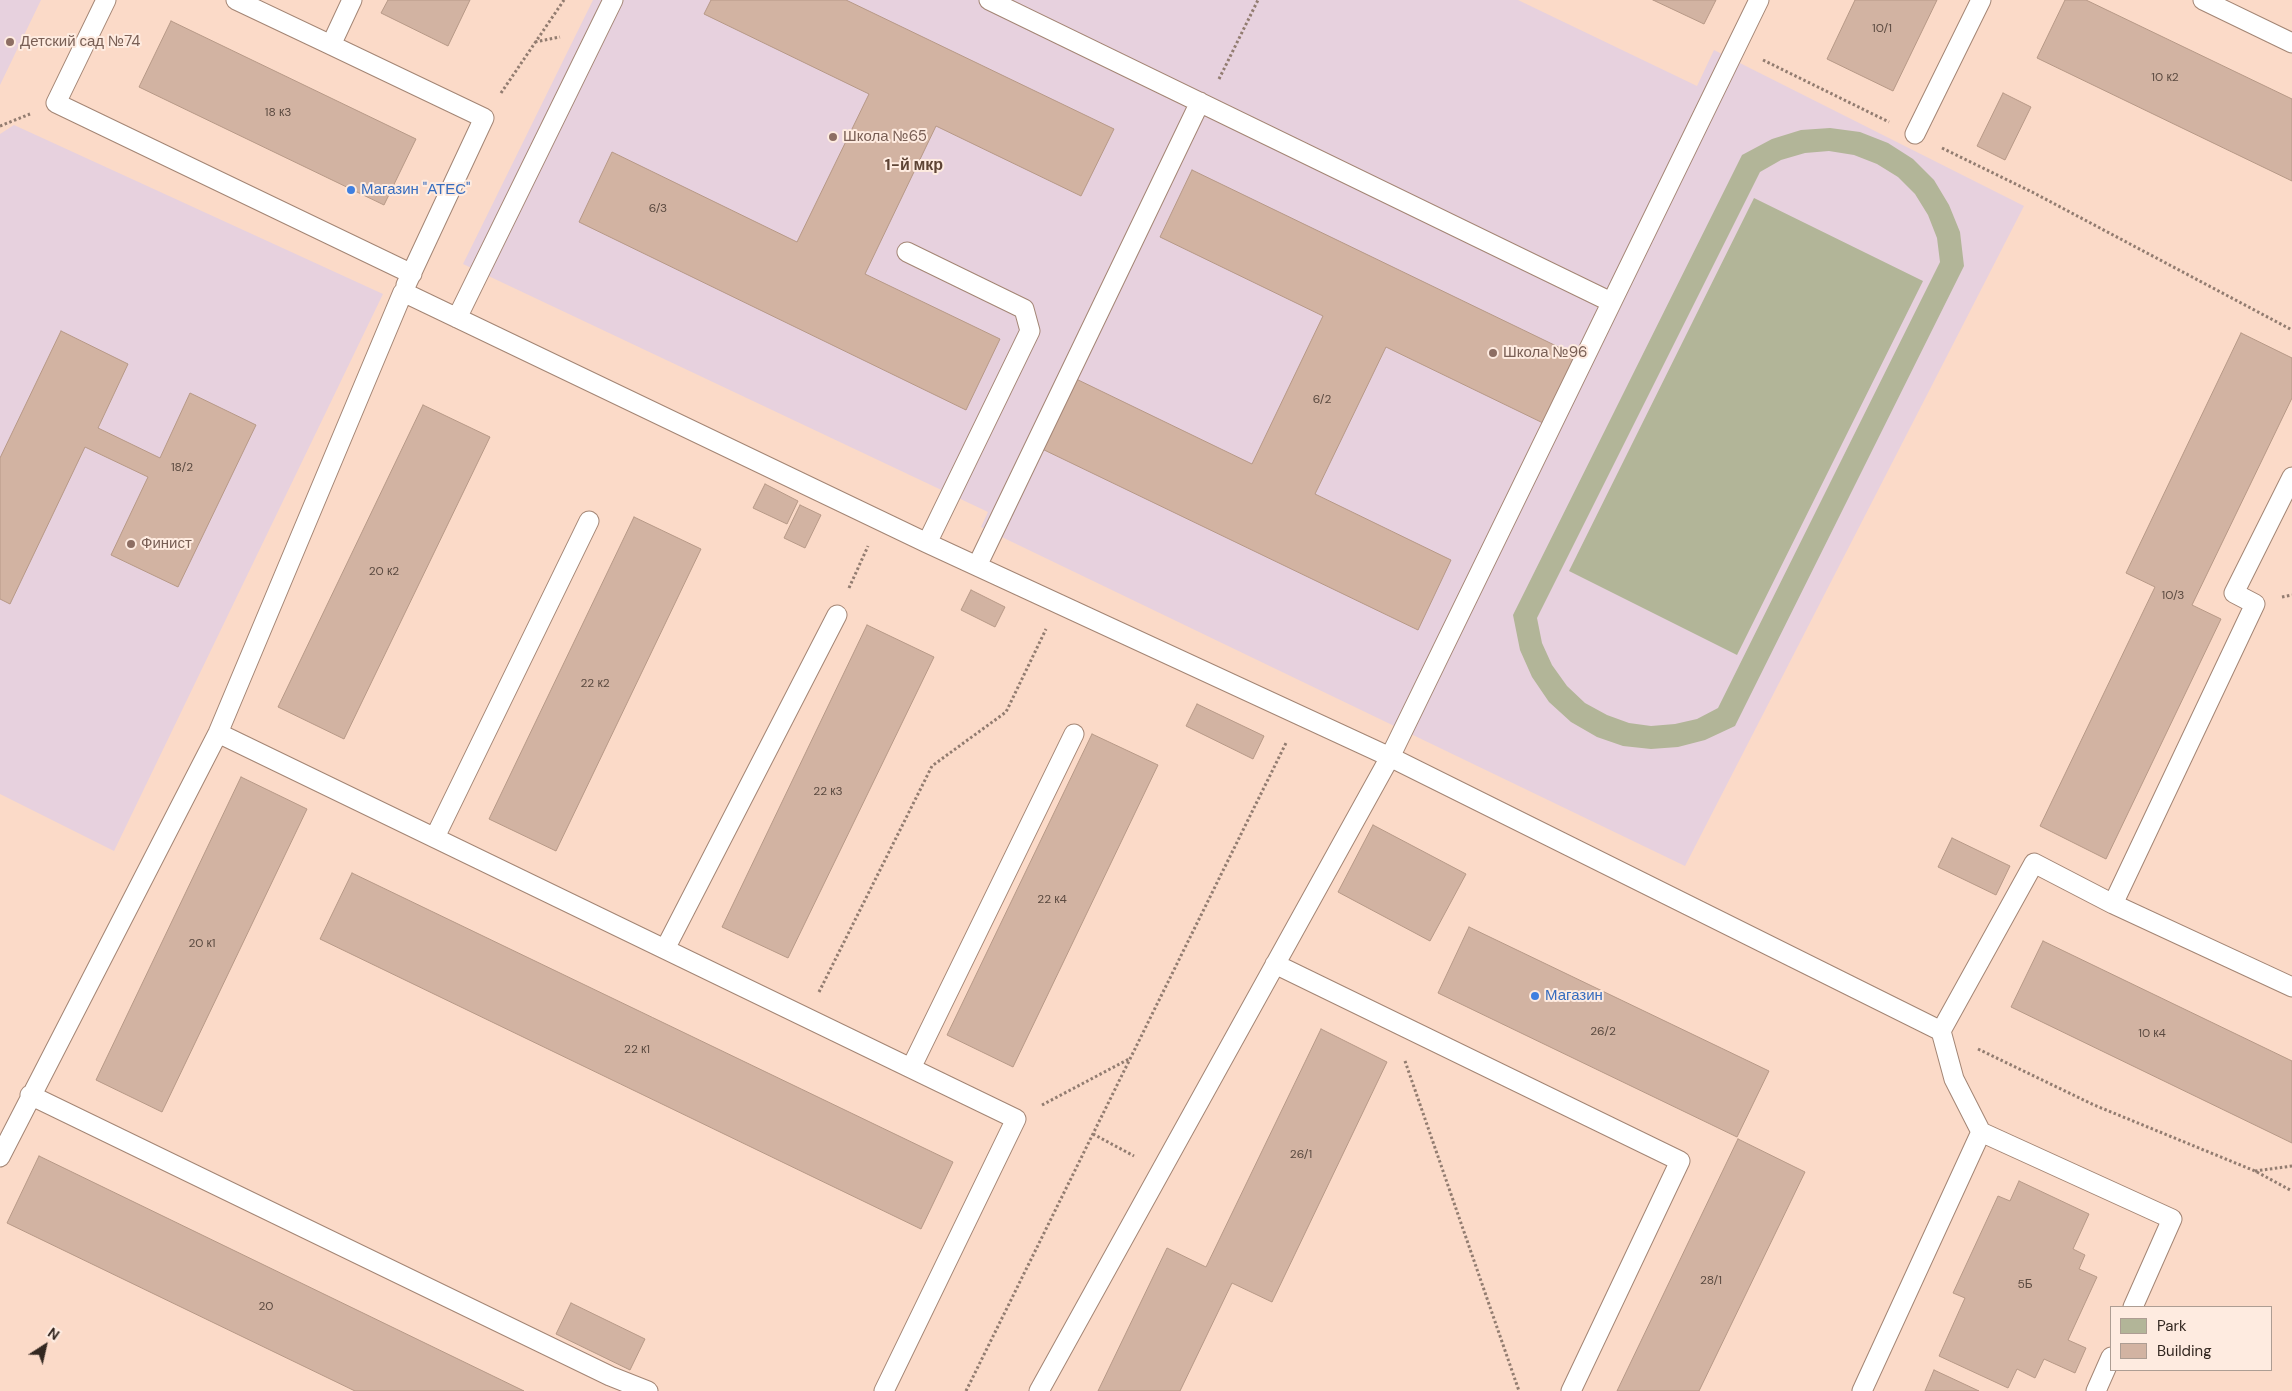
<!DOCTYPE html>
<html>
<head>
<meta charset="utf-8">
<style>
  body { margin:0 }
  #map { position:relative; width:2292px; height:1391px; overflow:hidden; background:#fbdac8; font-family:"DM Sans",sans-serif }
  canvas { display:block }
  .legend { position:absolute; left:2110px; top:1306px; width:162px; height:65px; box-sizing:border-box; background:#feebe0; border:1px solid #ad9d93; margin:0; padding:6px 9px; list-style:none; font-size:15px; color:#332720 }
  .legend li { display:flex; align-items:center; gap:10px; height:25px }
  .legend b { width:25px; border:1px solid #ad9d93 }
  .north { position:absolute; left:20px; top:1321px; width:50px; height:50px; -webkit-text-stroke:4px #feebe0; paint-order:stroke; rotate:35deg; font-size:14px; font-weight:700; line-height:20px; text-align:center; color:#332720 }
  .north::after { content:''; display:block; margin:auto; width:18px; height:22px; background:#332720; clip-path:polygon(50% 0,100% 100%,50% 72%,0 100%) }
</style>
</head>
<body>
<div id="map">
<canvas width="2292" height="1391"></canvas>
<ul class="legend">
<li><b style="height:14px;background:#b2b598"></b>Park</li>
<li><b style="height:14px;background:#d2b3a2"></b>Building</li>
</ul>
<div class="north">N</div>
</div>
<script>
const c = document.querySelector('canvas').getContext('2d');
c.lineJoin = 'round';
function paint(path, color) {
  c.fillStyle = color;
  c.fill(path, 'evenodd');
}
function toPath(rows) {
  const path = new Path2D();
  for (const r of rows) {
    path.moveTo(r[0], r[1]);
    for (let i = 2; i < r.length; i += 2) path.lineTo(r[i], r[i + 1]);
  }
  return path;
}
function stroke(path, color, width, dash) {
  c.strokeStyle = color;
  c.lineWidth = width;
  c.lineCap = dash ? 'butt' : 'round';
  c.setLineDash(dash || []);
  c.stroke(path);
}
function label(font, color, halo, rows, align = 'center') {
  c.font = font + ' "DM Sans",sans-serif';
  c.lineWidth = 4;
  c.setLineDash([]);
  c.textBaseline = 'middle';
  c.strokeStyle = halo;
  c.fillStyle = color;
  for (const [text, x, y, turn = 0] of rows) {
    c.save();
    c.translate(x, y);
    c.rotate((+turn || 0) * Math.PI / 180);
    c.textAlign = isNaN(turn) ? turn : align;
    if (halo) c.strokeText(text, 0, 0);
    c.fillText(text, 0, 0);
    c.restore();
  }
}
paint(toPath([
  [0,0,41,0,0,85],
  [593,0,1518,0,1697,86,1714,50,2024,206,1685,866,981,527,988,512,463,264],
  [14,125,383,294,114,851,0,794,0,134]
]), '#e7d1de');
paint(toPath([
  [1830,128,1860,132,1888,143,1913,159,1934,180,1949,205,1960,232,1964,266,1735,726,1705,740,1678,747,1651,749,1623,746,1597,737,1571,722,1549,702,1532,677,1520,650,1513,615,1742,155,1772,139,1801,130],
  [1829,151,1854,155,1877,164,1898,177,1915,194,1928,215,1937,238,1940,262,1718,708,1697,719,1675,724,1651,726,1629,723,1607,715,1585,703,1567,686,1552,665,1542,643,1537,618,1760,172,1781,160,1805,153],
  [1754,198,1923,281,1737,655,1569,571]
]), '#b2b598');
const building = toPath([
  [388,0,470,0,448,46,381,13,388,0],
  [711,0,846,0,1114,129,1081,196,936,126,865,274,1000,339,966,410,579,222,612,152,797,242,869,94,704,14,711,0],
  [1653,0,1716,0,1704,24,1653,0],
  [1855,0,1937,0,1893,91,1827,59,1855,0],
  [2065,0,2086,0,2292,99,2292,181,2037,58,2065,0],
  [171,21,416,139,384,205,139,87,171,21],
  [2003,93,2031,107,2005,160,1977,146,2003,93],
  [1192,170,1575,355,1543,423,1386,347,1315,494,1451,560,1418,630,1038,447,1072,377,1252,464,1323,316,1160,237,1192,170],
  [61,331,128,364,98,428,160,458,190,393,256,425,178,587,111,555,148,477,85,447,10,604,0,599,0,458,61,331],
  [2241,333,2292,358,2292,398,2192,605,2221,619,2106,859,2040,826,2155,587,2126,573,2241,333],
  [423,405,490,437,344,739,278,707,423,405],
  [765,484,798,501,787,524,753,508,765,484],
  [800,505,821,515,805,548,784,538,800,505],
  [634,517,701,549,556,851,489,819,634,517],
  [971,590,1005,607,995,627,961,610,971,590],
  [867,625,934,657,788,958,722,927,867,625],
  [1197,704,1264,736,1253,759,1186,726,1197,704],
  [1092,734,1158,765,1013,1067,947,1035,1092,734],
  [241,777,307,809,162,1112,96,1080,241,777],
  [1373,825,1466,874,1430,941,1338,892,1373,825],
  [1952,838,2010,866,1996,895,1938,867,1952,838],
  [352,873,953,1162,921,1229,320,939,352,873],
  [1469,927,1769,1071,1737,1137,1438,993,1469,927],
  [2043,941,2292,1061,2292,1143,2011,1007,2043,941],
  [1321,1029,1387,1062,1272,1302,1232,1283,1180,1391,1098,1391,1167,1248,1206,1267,1321,1029],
  [1738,1139,1805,1172,1699,1391,1617,1391,1738,1139],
  [39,1156,524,1391,355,1391,7,1223,39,1156],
  [2019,1181,2089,1214,2073,1249,2085,1255,2079,1269,2097,1277,2068,1340,2086,1348,2075,1373,2044,1359,2035,1378,2017,1369,2008,1388,1939,1356,1965,1298,1953,1293,1998,1196,2010,1201,2019,1181],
  [571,1303,645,1339,630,1370,556,1334,571,1303],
  [1934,1370,1979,1391,1925,1391,1934,1370]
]);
paint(building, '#d2b3a2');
stroke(building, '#b79987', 1);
const lane = toPath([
  [106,0,56,103,412,274],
  [236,0,331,45],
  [352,0,331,45,484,118,406,285],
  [989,0,1611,302],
  [2203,0,2292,43],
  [1915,134,1981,0],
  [907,252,1024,309,1030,331,927,543],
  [457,318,613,0],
  [2292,477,2234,593,2255,604,2113,904,2292,987],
  [977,566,1200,102],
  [218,733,1016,1119,884,1391],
  [435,837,589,521],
  [2113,904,2034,863,1941,1031,1954,1079,1981,1132,2172,1219,2133,1307],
  [665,949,837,615],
  [1275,964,1680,1161,1571,1391],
  [911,1068,1074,734],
  [30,1095,610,1376,648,1391],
  [0,1157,218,733,403,292,927,543,1390,757,1941,1031],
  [1039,1391,1390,757,1759,0],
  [1862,1391,1981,1132],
  [2096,1391,2111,1357]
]);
stroke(lane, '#a38574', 21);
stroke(toPath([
  [535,42,560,37],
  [1763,60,1889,122],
  [1219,79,1258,0],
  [501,93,564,0],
  [0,126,30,114],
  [1942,148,2034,193,2292,330],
  [849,588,868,546],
  [2282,597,2292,595],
  [819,992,932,766,1006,712,1046,629],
  [1978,1049,2094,1105,2255,1171,2292,1191],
  [1405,1061,1519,1391],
  [1042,1105,1129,1059],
  [1093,1134,1134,1156],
  [2255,1171,2292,1166],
  [966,1391,1287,741]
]), '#927c70', 3, [2.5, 2.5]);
stroke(lane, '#fff', 19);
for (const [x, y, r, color] of [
  [10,42,5,"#8d6e63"],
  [833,137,5,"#8d6e63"],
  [351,190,5,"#3f7fe0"],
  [1493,353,5,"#8d6e63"],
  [131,544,5,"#8d6e63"],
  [1535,996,5,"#3f7fe0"]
]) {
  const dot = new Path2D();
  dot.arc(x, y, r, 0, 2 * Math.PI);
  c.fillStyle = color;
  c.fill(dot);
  stroke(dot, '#feebe0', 2);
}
label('12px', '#5b4a40', null, [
  ["10/1",1882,29],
  ["10 к2",2165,78],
  ["18 к3",278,113],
  ["6/3",658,209],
  ["6/2",1322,400],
  ["18/2",182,468],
  ["20 к2",384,572],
  ["10/3",2173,596],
  ["22 к2",595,684],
  ["22 к3",828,792],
  ["22 к4",1052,900],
  ["20 к1",202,944],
  ["26/2",1603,1032],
  ["10 к4",2152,1034],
  ["22 к1",637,1050],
  ["26/1",1301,1155],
  ["28/1",1711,1281],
  ["5Б",2025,1285],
  ["20",266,1307]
]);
label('15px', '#785e54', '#feebe0', [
  ["Детский сад №74",20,42],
  ["Школа №65",843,137],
  ["Школа №96",1503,353],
  ["Финист",141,544]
], 'left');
label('15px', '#366cbe', '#feebe0', [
  ["Магазин \"АТЕС\"",361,190],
  ["Магазин",1545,996]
], 'left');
label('bold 16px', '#5e4435', '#feebe0', [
  ["1-й мкр",914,166]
]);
</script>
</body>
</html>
